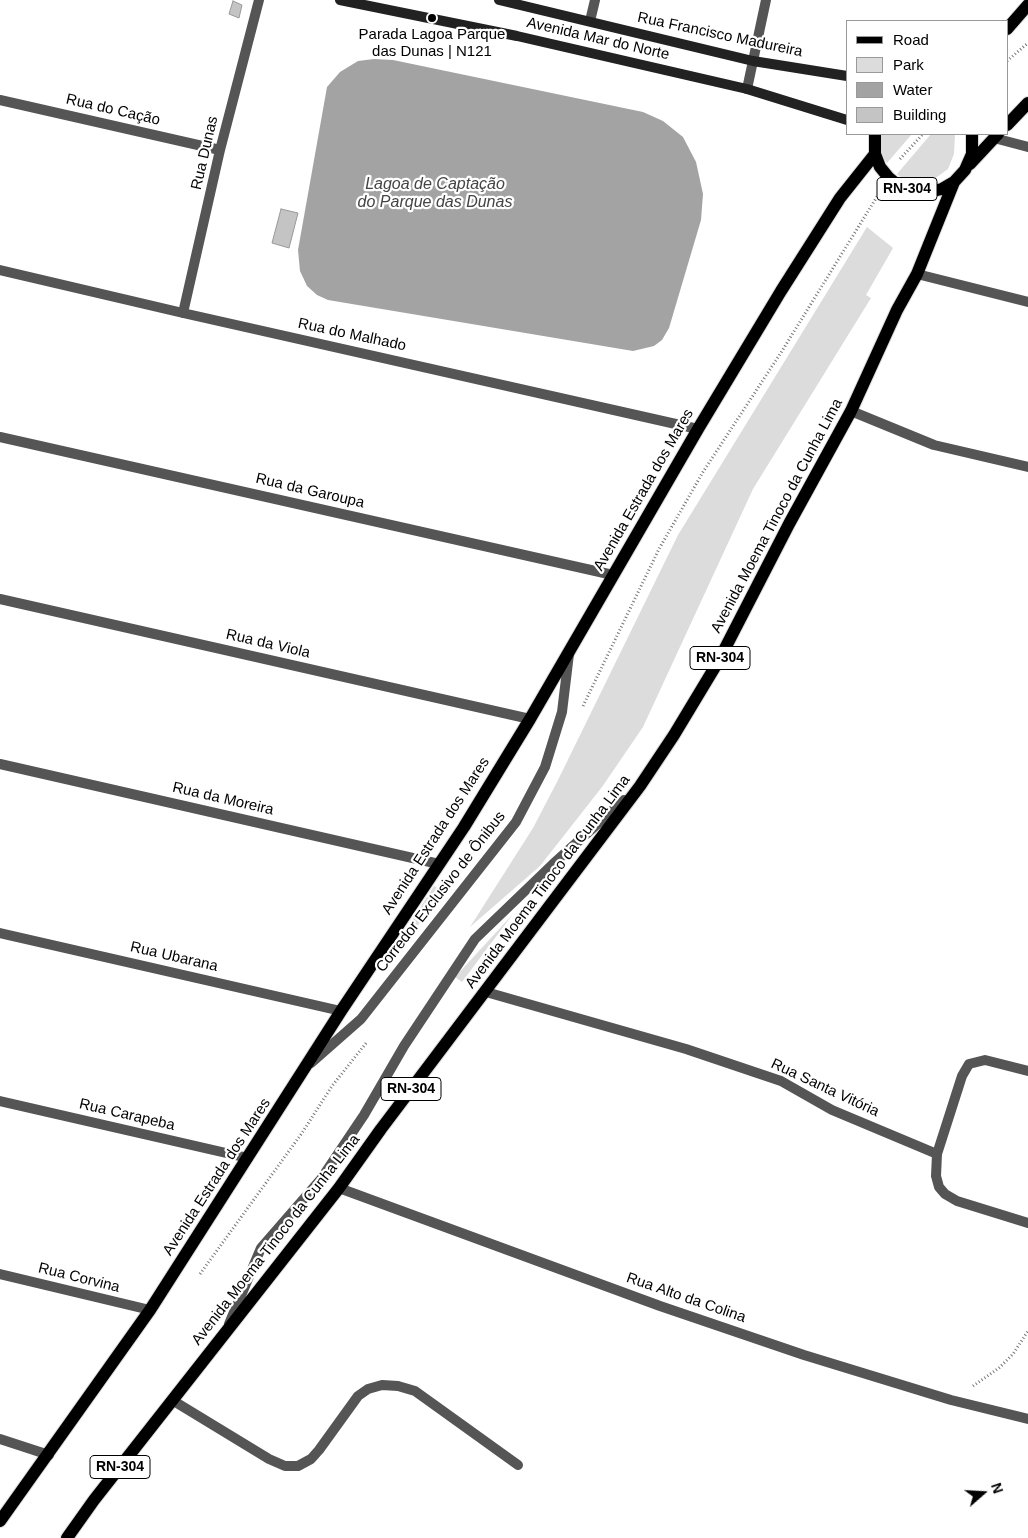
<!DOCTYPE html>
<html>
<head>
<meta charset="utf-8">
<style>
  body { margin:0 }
  #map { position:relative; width:1028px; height:1538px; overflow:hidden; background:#fff; font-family:Arial,sans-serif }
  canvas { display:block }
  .legend { position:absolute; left:846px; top:20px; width:162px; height:115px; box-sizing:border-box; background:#fff; border:1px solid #999; margin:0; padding:6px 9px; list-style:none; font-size:15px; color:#000 }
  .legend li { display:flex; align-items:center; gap:10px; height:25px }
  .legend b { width:25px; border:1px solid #999 }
  .north { position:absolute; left:958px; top:1468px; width:50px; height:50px; -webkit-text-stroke:4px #fff; paint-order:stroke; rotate:71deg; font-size:14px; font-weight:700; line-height:20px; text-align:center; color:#000 }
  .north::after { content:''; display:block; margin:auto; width:18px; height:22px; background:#000; clip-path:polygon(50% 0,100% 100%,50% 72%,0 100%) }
</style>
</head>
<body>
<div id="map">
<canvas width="1028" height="1538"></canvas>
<ul class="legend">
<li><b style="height:6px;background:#000"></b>Road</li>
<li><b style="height:14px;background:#dcdcdc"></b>Park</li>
<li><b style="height:14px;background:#a3a3a3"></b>Water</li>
<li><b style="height:14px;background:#c4c4c4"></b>Building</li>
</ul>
<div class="north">N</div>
</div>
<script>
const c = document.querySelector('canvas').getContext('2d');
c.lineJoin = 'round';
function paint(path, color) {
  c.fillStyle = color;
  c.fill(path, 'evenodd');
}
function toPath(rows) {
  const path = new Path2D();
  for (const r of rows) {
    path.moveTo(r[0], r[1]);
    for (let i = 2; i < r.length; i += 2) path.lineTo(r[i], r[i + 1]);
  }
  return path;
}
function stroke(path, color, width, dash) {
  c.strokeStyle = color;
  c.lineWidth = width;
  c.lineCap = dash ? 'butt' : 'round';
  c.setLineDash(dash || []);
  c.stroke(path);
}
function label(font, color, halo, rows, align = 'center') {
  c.font = font + ' Arial,sans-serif';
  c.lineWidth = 4.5;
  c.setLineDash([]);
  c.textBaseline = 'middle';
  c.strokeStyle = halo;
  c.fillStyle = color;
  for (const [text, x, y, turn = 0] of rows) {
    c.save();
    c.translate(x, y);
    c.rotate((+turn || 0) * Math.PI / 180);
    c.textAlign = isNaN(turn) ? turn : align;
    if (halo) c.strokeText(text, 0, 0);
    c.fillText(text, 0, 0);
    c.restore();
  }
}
paint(toPath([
  [880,134,912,134,887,163,880,154],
  [931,134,955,134,954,154,948,169,937,177,925,181,913,182,904,180,897,174],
  [867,227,893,248,866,295,871,298,753,489,643,727,602,787,540,866,470,927,533,828,558,780,678,535],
  [434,886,446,893,387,960],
  [513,914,462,982,455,977]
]), '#dcdcdc');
paint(toPath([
  [374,59,393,60,643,112,663,121,683,137,696,162,703,194,701,220,669,328,662,340,654,346,633,351,328,300,317,295,307,286,300,271,298,250,327,87,340,72,358,61]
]), '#a3a3a3');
const building = toPath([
  [233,1,242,5,239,18,229,14,233,1],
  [281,209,298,213,289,248,272,243,281,209]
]);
paint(building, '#c4c4c4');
stroke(building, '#999', 1);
const primary = toPath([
  [1007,29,1028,5],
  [1007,125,1028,103],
  [875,134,875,154,880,167,889,178,900,187,914,192,928,192,942,189,954,182,965,170,972,154,972,134],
  [970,164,998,134],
  [0,1521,150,1310,341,1011,464,827,530,719,698,429,781,291,840,198,875,154],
  [67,1538,94,1500,339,1188,381,1129,640,786,674,735,718,662,789,524,851,411,897,310,917,274,954,182]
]);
stroke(primary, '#dbdbdb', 14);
stroke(toPath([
  [1007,61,1028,43],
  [900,159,923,134],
  [583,706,659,549,703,472,782,351,878,195],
  [200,1274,302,1133,332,1086,367,1042],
  [973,1386,999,1368,1013,1354,1028,1331]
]), '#777', 3, [1, 2.5]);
stroke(toPath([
  [311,1063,361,1019,516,822,545,767,562,712,569,654],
  [229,1324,261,1248,321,1179,364,1115,404,1046,475,939,553,864,624,800]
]), '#555', 10);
stroke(toPath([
  [590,21,595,0],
  [747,89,766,0],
  [0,100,220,150],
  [994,138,1028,147],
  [0,270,183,313,698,429],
  [917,274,1028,302],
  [183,313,220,150,259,0],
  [851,411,934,445,1028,467],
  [0,437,613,575],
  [0,599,530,719],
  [0,764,439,864],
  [0,933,341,1011],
  [486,992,686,1049,781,1081,832,1110,937,1154,936,1176,939,1187,945,1194,957,1201,1028,1223],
  [0,1101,248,1158],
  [937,1154,962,1076,969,1064,985,1060,1028,1071],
  [339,1188,660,1306,804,1355,951,1400,1028,1419],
  [0,1274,150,1310],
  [172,1400,269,1459,285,1466,298,1466,311,1459,319,1450,358,1396,368,1389,382,1385,398,1386,415,1391,518,1465],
  [0,1439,49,1455]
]), '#555', 10);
stroke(toPath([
  [340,0,517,36,747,89,847,120],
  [499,0,753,61,847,76]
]), '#222', 10);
stroke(primary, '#000', 12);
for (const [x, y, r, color] of [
  [432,18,5,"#000"]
]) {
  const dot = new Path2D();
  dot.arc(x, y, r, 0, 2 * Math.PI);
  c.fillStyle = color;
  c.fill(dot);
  stroke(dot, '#fff', 2);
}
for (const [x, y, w] of [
  [907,189,60],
  [720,658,60],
  [411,1089,60],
  [120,1467,60]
]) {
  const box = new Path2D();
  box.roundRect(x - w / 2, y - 11.5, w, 23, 4);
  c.fillStyle = '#fff';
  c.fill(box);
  stroke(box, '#000', 1);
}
label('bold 14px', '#000', null, [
  ["RN-304",907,189],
  ["RN-304",720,658],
  ["RN-304",411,1089],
  ["RN-304",120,1467]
]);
label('15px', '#000', '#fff', [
  ["Parada Lagoa Parque",432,35],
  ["das Dunas | N121",432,52]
]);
label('15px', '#000', '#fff', [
  ["Rua Francisco Madureira",720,35,12],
  ["Avenida Mar do Norte",598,39,13],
  ["Rua do Cação",113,110,13],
  ["Rua Dunas",205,153,-77],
  ["Rua do Malhado",352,335,12],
  ["Avenida Estrada dos Mares",644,490,-60],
  ["Rua da Garoupa",310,491,13],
  ["Avenida Moema Tinoco da Cunha Lima",777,516,-62],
  ["Rua da Viola",268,644,13],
  ["Rua da Moreira",223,799,13],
  ["Avenida Estrada dos Mares",436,836,-57],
  ["Avenida Moema Tinoco da Cunha Lima",548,882,-53],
  ["Corredor Exclusivo de Ônibus",441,892,-52],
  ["Rua Ubarana",174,957,13],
  ["Rua Santa Vitória",825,1088,25],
  ["Rua Carapeba",127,1115,13],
  ["Avenida Estrada dos Mares",217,1177,-57],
  ["Avenida Moema Tinoco da Cunha Lima",276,1240,-52],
  ["Rua Corvina",79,1278,14],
  ["Rua Alto da Colina",686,1298,19]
]);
label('italic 16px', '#444', '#fff', [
  ["Lagoa de Captação",435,185],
  ["do Parque das Dunas",435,203]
]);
</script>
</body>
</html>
